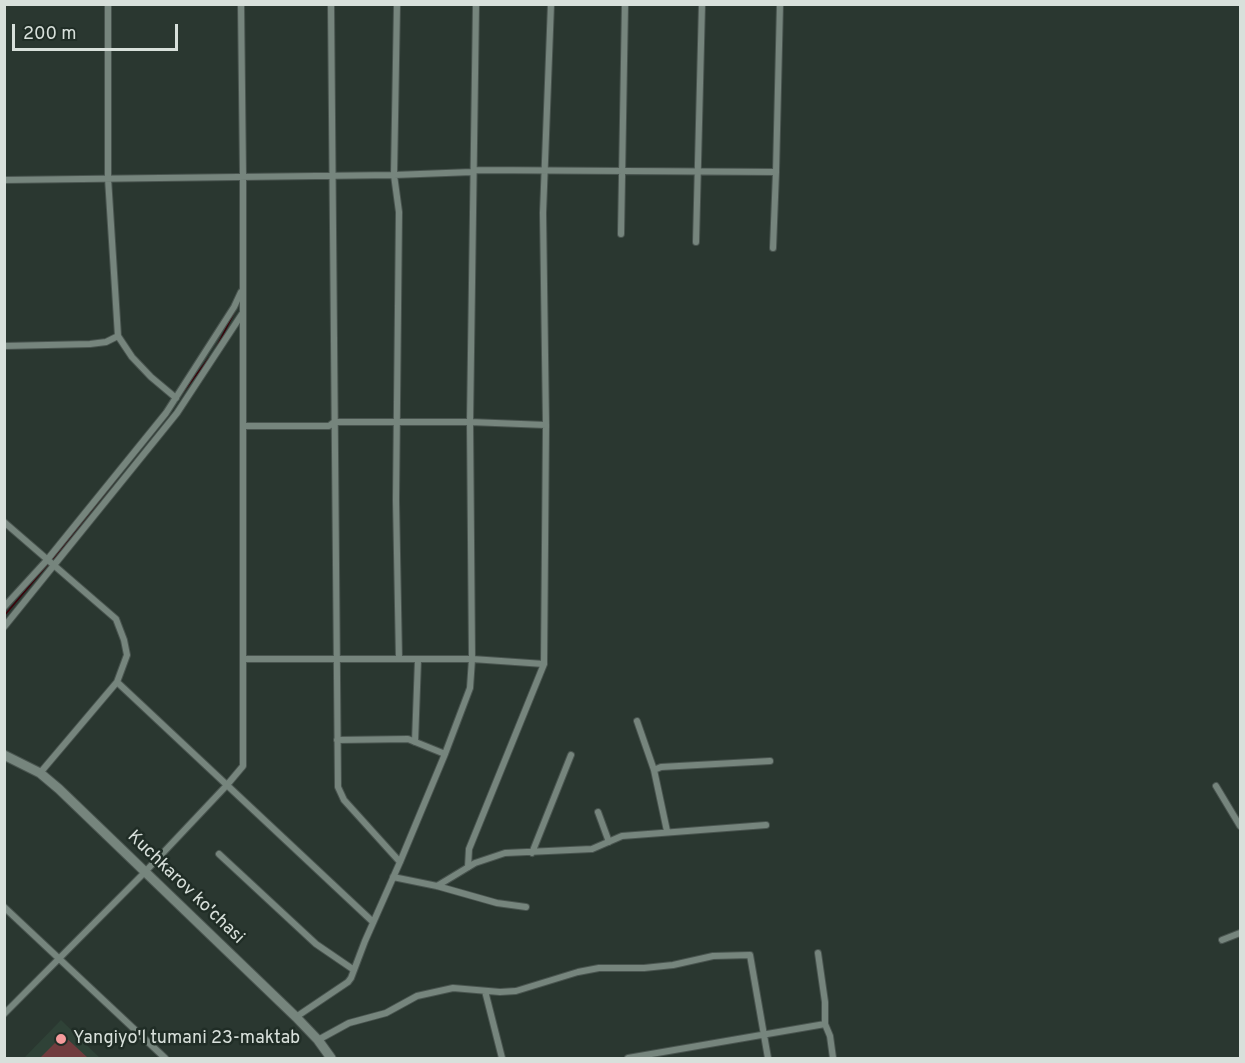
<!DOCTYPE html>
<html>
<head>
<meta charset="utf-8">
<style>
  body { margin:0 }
  #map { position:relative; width:1245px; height:1063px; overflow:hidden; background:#2a3730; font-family:Overpass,sans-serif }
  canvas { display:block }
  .frame { position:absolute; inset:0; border:6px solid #d8e0db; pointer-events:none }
  .scale { position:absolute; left:12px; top:24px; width:166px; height:27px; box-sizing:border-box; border:3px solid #d8e0db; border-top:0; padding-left:8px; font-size:18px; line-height:21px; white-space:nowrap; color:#d8e0db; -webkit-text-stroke:4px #202d26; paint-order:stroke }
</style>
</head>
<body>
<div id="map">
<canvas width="1245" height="1063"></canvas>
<div class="frame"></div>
<div class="scale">200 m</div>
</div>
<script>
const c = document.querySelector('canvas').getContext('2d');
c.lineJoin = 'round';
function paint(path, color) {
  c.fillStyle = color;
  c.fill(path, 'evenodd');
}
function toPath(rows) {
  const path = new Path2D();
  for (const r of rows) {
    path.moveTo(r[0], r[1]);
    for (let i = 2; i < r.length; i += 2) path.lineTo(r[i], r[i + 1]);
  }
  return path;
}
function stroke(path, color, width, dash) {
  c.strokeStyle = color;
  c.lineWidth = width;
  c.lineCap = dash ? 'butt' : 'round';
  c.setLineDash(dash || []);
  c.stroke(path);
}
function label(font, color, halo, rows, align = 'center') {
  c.font = font + ' Overpass,sans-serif';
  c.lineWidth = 5;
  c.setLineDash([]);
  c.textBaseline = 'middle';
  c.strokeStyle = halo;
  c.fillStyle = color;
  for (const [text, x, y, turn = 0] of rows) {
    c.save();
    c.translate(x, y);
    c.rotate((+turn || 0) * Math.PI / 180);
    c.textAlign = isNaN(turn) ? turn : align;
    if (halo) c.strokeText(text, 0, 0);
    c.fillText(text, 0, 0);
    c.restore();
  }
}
paint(toPath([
  [61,1020,100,1058,24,1058]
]), '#2f4237');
paint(toPath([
  [63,1035,88,1058,40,1058]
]), '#713c3e');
stroke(toPath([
  [214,352,235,311],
  [181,395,209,358],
  [52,560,118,477],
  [4,616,48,564]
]), '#3c010a', 1.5);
const street = toPath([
  [108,4,108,178,118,336,132,357,151,377,176,398],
  [331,4,338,787,344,800,400,862],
  [397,4,394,175,399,212,396,500,399,659],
  [776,172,780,4],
  [4,180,394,175,472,172,476,170,776,172,773,248],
  [621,234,625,4],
  [696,242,702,4],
  [4,346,90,344,106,342,118,336],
  [243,426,329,426,334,422,470,422,546,425],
  [4,522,116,619,124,640,127,655,117,682,40,773],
  [4,607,47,560,166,413,234,307,241,292],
  [4,627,177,413,242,314],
  [243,659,472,659,544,664,546,425,543,213,551,4],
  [117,682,373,922],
  [637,721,654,770,667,831],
  [337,740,408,739,445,754],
  [415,742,418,660],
  [654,770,661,767,770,761],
  [1216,786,1240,826],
  [598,812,609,842],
  [532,853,571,755],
  [219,854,316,944,354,970],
  [468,867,469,849,544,664],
  [393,877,437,886,497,903,526,907],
  [437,886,475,863,505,853,592,849,622,836,766,825],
  [4,907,165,1058],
  [1222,940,1240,933],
  [818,953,825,1002,825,1024,830,1036,833,1058],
  [485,991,502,1058],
  [4,1014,144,873,227,785,243,766,243,176,241,4],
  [296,1017,348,982,351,978,365,941,400,862,445,754,470,688,472,659,470,422,476,4],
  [318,1040,349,1023,386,1013,417,996,453,988,500,992,516,991,578,972,599,968,644,968,673,965,713,956,750,955,768,1058],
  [628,1058,825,1024]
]);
const secondary = toPath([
  [4,755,40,773,59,789,296,1017,318,1040,331,1058]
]);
stroke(street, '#49544f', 8);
stroke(secondary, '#49544f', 11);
stroke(street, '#76857d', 6);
stroke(secondary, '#76857d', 9);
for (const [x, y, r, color] of [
  [61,1039,6,"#f59b9c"]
]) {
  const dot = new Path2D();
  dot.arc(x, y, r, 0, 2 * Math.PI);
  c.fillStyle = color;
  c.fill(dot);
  stroke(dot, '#202d26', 2);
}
label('18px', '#d8e0db', '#202d26', [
  ["Kuchkarov ko'chasi",185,888,44]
]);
label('18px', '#d8e0db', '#202d26', [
  ["Yangiyo'l tumani 23-maktab",73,1039]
], 'left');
</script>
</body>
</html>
